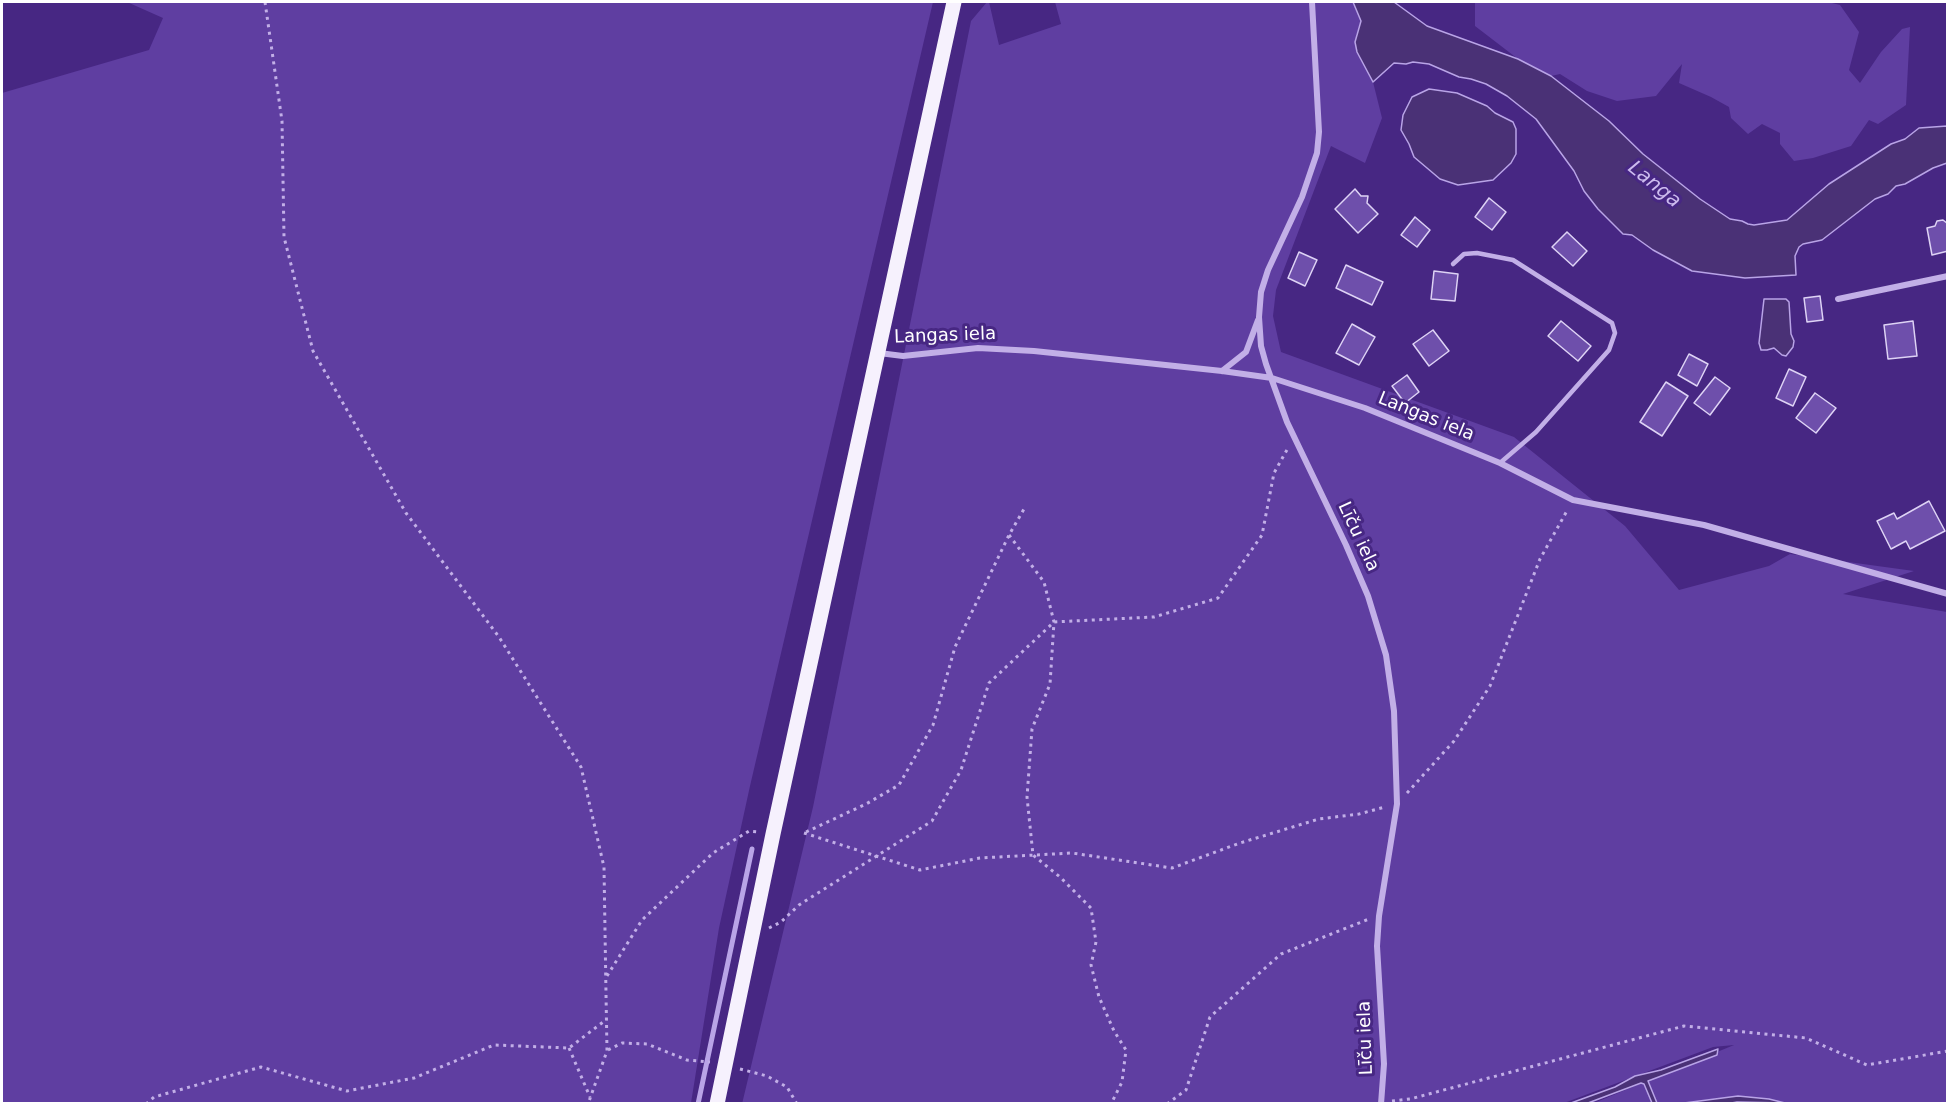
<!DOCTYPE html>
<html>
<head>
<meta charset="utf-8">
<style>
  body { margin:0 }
  #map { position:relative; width:1949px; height:1105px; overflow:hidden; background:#472783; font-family:"DejaVu Sans",sans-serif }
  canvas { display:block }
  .frame { position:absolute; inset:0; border:3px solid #fff; pointer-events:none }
</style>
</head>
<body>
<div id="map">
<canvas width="1949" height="1105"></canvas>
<div class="frame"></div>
</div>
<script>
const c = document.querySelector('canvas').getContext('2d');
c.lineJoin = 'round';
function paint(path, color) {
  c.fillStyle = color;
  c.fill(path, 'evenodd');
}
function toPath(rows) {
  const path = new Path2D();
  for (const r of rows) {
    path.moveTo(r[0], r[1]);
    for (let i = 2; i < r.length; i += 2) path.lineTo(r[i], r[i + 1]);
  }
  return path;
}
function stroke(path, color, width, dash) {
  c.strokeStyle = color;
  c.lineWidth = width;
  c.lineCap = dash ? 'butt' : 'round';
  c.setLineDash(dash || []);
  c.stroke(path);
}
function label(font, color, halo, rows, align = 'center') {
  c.font = font + ' "DejaVu Sans",sans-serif';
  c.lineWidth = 6;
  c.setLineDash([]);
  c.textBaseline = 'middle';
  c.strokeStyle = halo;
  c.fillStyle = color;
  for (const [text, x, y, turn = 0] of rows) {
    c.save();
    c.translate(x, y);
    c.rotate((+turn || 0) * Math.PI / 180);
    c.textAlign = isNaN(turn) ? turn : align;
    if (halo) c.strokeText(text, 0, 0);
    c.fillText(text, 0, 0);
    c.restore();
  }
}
paint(toPath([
  [127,2,933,2,750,786,719,928,691,1103,2,1103,2,93,149,50,163,18],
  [987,2,989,2,999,45,1061,24,1055,2,1353,2,1361,20,1356,36,1357,52,1373,82,1382,118,1365,163,1331,146,1276,290,1273,316,1281,352,1514,437,1625,526,1679,590,1769,566,1790,554,1914,571,1843,594,1947,612,1947,1103,1594,1103,1734,1045,1713,1047,1564,1103,742,1104,813,807,971,21],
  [1475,2,1828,2,1840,5,1859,32,1849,70,1860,83,1881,52,1902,29,1910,27,1906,105,1878,124,1869,120,1851,146,1813,158,1794,161,1780,144,1780,133,1762,124,1748,134,1731,118,1729,107,1711,97,1679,83,1682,64,1656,96,1617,101,1587,91,1560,74,1551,76,1518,59,1475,26]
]), '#5f3ea1');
const water = toPath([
  [1353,2,1394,2,1427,26,1518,59,1551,76,1609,121,1643,154,1700,199,1730,219,1742,221,1748,224,1754,225,1787,220,1829,184,1891,144,1905,139,1919,128,1947,126,1947,163,1933,168,1905,184,1896,186,1888,194,1875,199,1822,240,1803,244,1799,247,1795,256,1796,275,1745,278,1692,271,1653,250,1632,235,1623,234,1598,209,1584,191,1574,171,1536,119,1507,96,1486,84,1471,79,1459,77,1429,64,1413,62,1406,64,1394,63,1373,82,1357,52,1355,42,1361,21,1353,2],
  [1429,89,1457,93,1487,106,1495,113,1513,122,1516,129,1516,154,1511,163,1493,180,1458,185,1440,179,1414,157,1409,144,1401,130,1403,115,1412,97,1429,89],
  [1764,299,1786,299,1789,302,1791,334,1794,341,1793,347,1786,356,1782,355,1774,348,1767,350,1761,350,1759,343,1764,299],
  [1718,1049,1717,1055,1648,1081,1657,1103,1652,1103,1644,1084,1641,1083,1588,1103,1571,1103,1615,1087,1635,1076,1661,1070,1718,1049],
  [1738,1096,1769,1099,1785,1103,1737,1102,1726,1104,1684,1103,1738,1096]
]);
paint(water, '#4a3176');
stroke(water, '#b9a4e7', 1.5);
stroke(toPath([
  [698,1104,752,849]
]), '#b9a4e7', 5);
const building = toPath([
  [1355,189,1361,196,1368,196,1367,203,1378,214,1358,233,1335,209,1355,189],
  [1489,198,1506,212,1492,230,1475,217,1489,198],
  [1415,217,1430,230,1417,247,1401,235,1415,217],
  [1943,220,1948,224,1948,251,1932,255,1927,228,1935,226,1937,221,1943,220],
  [1567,232,1587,251,1573,266,1552,247,1567,232],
  [1299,252,1317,260,1305,286,1288,278,1299,252],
  [1346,265,1383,282,1372,305,1336,288,1346,265],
  [1434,271,1458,274,1455,301,1431,299,1434,271],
  [1820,296,1823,320,1807,322,1804,298,1820,296],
  [1561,321,1591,346,1578,361,1548,336,1561,321],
  [1913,321,1917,356,1888,359,1884,325,1913,321],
  [1352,324,1375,337,1359,365,1336,353,1352,324],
  [1433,330,1449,351,1429,366,1413,344,1433,330],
  [1689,354,1708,364,1697,386,1678,375,1689,354],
  [1789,369,1806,377,1793,406,1776,398,1789,369],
  [1407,375,1419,392,1405,403,1392,386,1407,375],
  [1715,377,1730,388,1710,415,1694,403,1715,377],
  [1666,382,1688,396,1662,436,1640,422,1666,382],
  [1815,393,1836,408,1816,433,1796,418,1815,393],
  [1929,501,1945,531,1910,549,1906,541,1891,549,1877,521,1894,513,1897,519,1929,501]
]);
paint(building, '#6e4fab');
stroke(building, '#ded3f5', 1.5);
stroke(toPath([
  [265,2,282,121,284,237,313,351,406,513,499,637,581,767,604,867,606,994,607,1051,588,1104],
  [1009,535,1044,582,1054,622,1050,684,1032,729,1027,797,1033,855,1060,877,1091,908,1096,942,1091,965,1099,997,1114,1031,1126,1050,1122,1082,1111,1104],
  [1407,793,1454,741,1490,686,1540,559,1568,509],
  [806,832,866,804,899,785,933,725,955,647,1009,535,1024,509],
  [804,833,920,870,980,858,1072,853,1172,868,1240,843,1319,819,1359,814,1385,807],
  [769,928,781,922,799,905,932,821,961,770,989,683,1054,622,1154,617,1218,598,1262,535,1274,473,1288,448],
  [607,976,642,920,713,853,749,831,759,832],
  [569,1048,590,1097],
  [608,1050,622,1043,647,1044,687,1060,710,1062],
  [740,1069,767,1076,787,1087,797,1104],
  [1392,1101,1410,1099,1684,1026,1806,1038,1867,1065,1948,1051],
  [146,1104,154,1097,261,1067,347,1091,414,1078,494,1045,569,1048,607,1019],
  [1167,1104,1186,1090,1210,1017,1281,954,1369,919]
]), '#c2afe7', 3, [3, 4.5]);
stroke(toPath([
  [1453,264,1464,254,1477,253,1513,260,1612,323,1615,333,1609,350,1536,432,1500,463]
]), '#c2afe7', 4.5);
stroke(toPath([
  [1312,2,1319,132,1317,153,1302,197,1268,270,1261,292,1259,317,1261,346,1266,364,1287,422,1346,545,1368,596,1386,655,1394,711,1397,804,1379,916,1377,946,1384,1064,1381,1104],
  [1838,299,1948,276],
  [879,353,903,356,978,348,1034,351,1222,371,1272,378,1365,408,1500,463,1573,500,1704,525,1948,594],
  [1222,371,1246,352,1258,320]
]), '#c2afe7', 6);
stroke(toPath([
  [717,1104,773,834,954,2]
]), '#f6f1fd', 15);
label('18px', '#fff', '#472783', [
  ["Langas iela",945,336,-2],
  ["Langas iela",1426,417,22],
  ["Līču iela",1358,537,65],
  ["Līču iela",1366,1038,-92]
]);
label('italic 20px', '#cbe', '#472783', [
  ["Langa",1654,185,39]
]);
</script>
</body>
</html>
